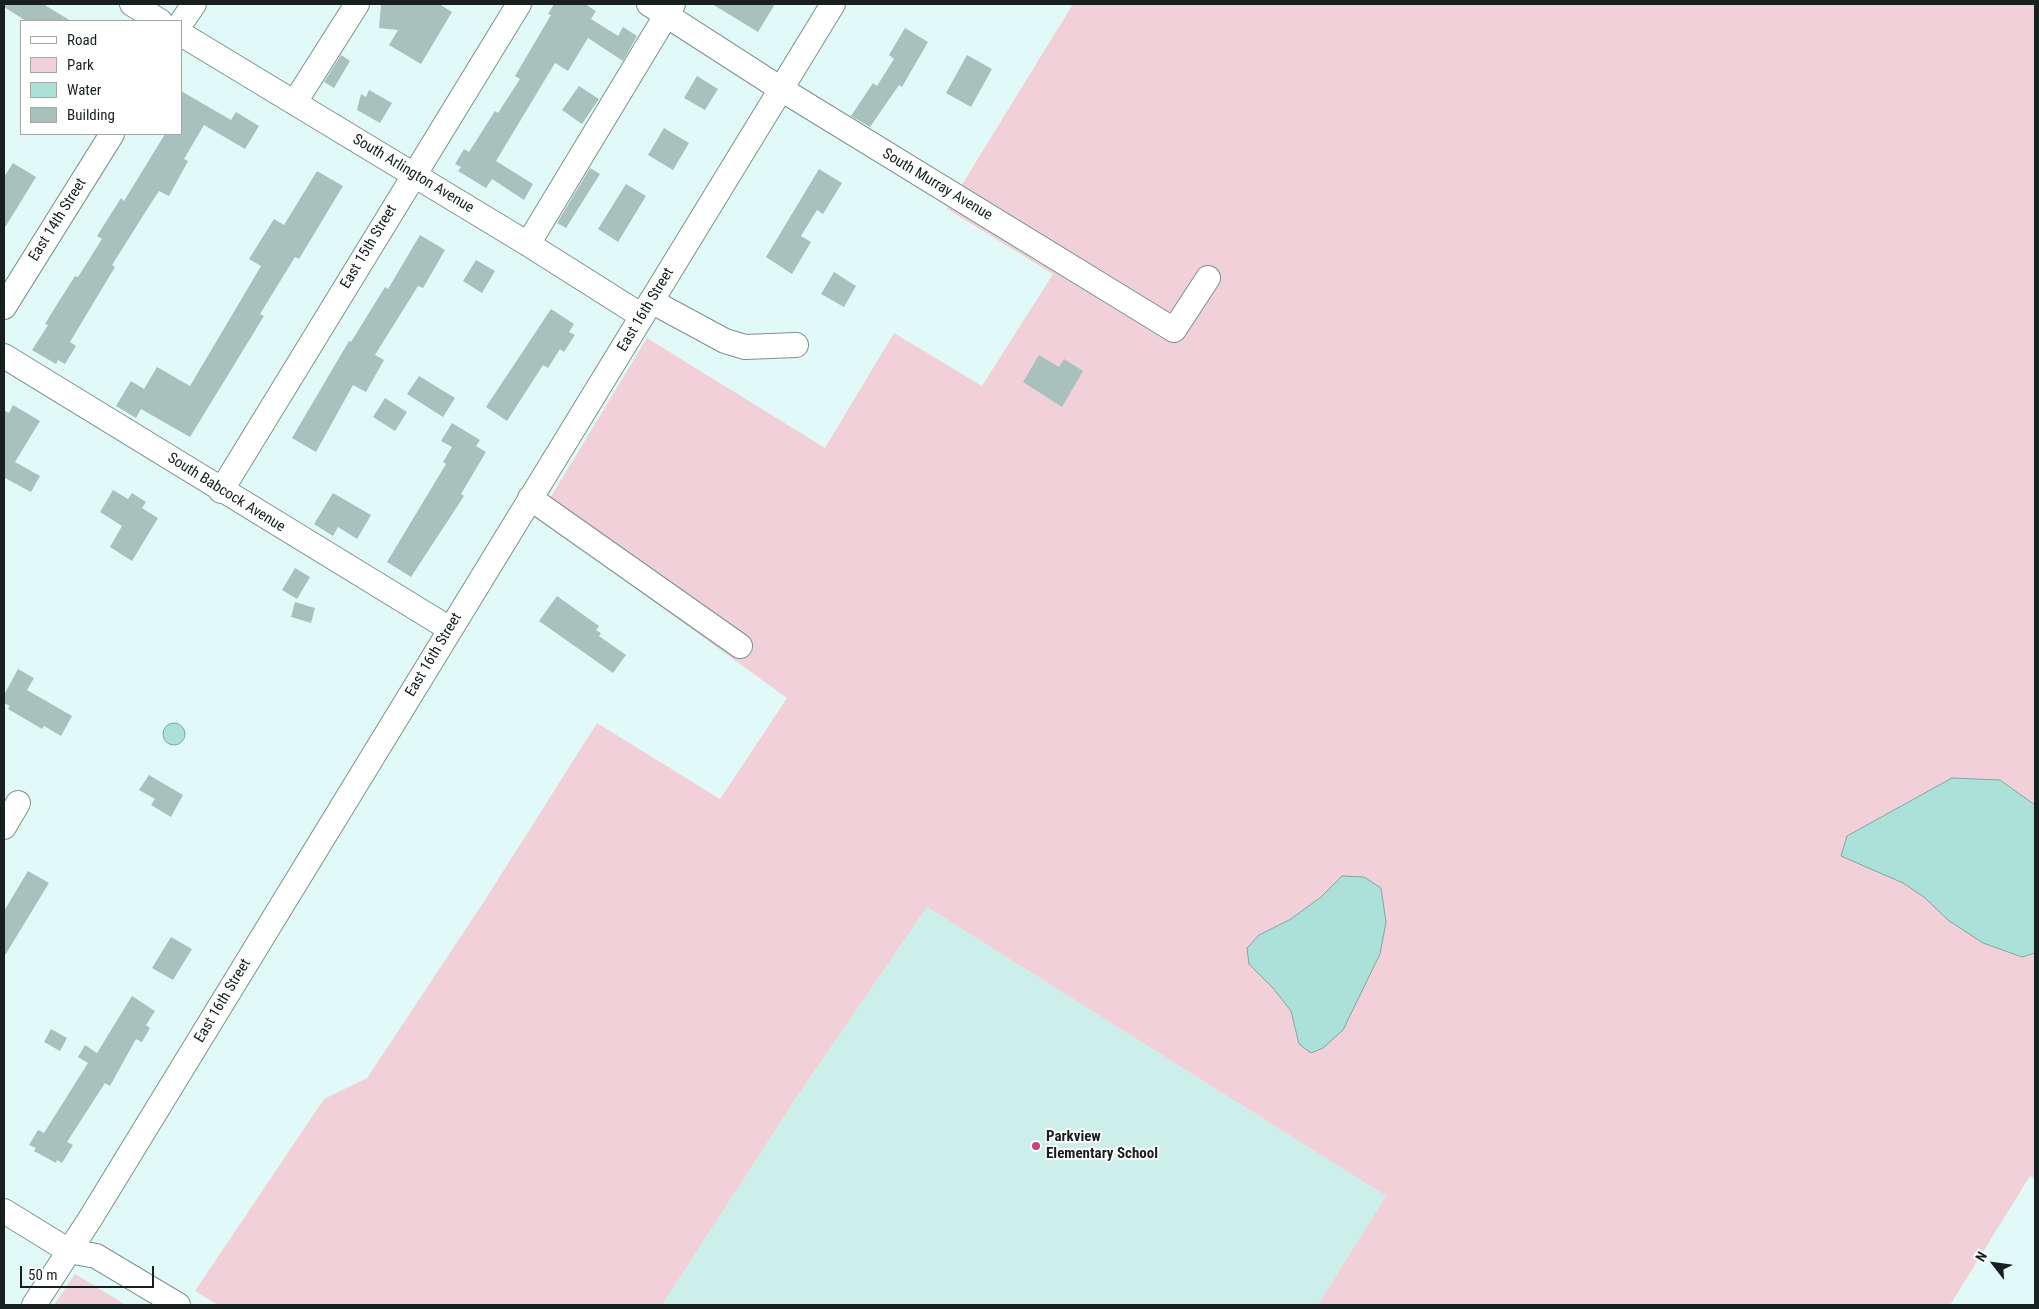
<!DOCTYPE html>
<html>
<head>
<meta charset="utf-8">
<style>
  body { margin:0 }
  #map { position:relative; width:2039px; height:1309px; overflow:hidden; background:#e1faf7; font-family:"Roboto Condensed",sans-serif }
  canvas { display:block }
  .frame { position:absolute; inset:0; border:5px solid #17201f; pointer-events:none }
  .legend { position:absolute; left:20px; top:20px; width:162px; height:115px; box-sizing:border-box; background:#fff; border:1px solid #a2a6a5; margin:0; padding:6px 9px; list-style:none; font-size:15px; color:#17201f }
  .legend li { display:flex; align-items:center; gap:10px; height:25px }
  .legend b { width:25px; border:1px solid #a2a6a5 }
  .north { position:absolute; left:1969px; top:1239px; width:50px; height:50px; -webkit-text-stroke:4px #fff; paint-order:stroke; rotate:300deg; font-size:14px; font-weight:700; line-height:20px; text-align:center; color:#17201f }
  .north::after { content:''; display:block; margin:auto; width:18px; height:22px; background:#17201f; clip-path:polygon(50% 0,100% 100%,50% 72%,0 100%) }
  .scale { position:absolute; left:20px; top:1266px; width:134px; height:22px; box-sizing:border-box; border:2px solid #17201f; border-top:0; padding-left:6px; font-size:15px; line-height:18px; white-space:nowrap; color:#17201f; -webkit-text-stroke:4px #fff; paint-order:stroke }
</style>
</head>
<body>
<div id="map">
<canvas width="2039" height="1309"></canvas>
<div class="frame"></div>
<ul class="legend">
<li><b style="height:6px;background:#fff"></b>Road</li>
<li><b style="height:14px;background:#f2d0da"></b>Park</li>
<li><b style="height:14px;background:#ace1da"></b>Water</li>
<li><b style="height:14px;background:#a9c1bd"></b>Building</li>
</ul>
<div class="north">N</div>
<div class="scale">50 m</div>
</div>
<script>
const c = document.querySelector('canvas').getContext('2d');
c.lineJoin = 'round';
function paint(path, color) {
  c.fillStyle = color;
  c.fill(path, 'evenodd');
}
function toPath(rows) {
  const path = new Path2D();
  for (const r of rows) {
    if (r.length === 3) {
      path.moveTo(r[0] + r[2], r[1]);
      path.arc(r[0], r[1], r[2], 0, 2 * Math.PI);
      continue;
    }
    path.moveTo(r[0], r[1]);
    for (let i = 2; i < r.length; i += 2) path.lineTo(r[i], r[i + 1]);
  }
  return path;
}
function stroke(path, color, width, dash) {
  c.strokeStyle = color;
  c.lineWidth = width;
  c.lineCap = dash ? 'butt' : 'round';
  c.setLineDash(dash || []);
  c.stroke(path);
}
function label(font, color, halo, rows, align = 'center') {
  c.font = font + ' "Roboto Condensed",sans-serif';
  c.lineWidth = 4;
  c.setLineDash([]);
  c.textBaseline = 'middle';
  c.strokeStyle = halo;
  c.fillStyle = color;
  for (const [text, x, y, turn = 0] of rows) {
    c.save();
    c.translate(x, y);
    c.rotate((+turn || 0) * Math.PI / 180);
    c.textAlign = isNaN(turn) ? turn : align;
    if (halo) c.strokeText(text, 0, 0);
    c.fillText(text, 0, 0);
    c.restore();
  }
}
paint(toPath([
  [927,907,1386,1196,1318,1305,662,1305,798,1095]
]), '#cdefea');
paint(toPath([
  [1073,4,2035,4,2035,805,2000,780,1952,778,1847,836,1866,867,1903,883,2022,957,2035,953,2035,1179,2030,1176,1950,1305,1318,1305,1386,1196,927,907,798,1095,662,1305,218,1305,195,1291,324,1099,367,1078,485,900,597,723,720,799,787,698,538,518,647,338,825,448,894,333,982,386,1053,274,947,209],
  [1342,876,1381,888,1386,922,1380,954,1299,1044,1291,1011,1273,988,1259,935,1291,919,1321,897],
  [75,1274,126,1305,54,1305]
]), '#f2d0da');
const water = toPath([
  [174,734,11],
  [1952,778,2000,780,2035,805,2035,953,2022,957,1983,943,1948,920,1924,897,1903,883,1841,856,1847,836,1952,778],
  [1342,876,1364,877,1381,888,1386,922,1380,954,1343,1030,1323,1048,1311,1053,1299,1044,1291,1011,1273,988,1249,964,1247,948,1259,935,1291,919,1321,897,1342,876]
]);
paint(water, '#ace1da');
stroke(water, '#7fa7a2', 1);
paint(toPath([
  [4,4,43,4,71,21,26,21,4,7],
  [381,4,439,4,452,12,421,64,389,45,398,30,379,28],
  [554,4,585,4,596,11,591,19,618,36,623,27,637,36,623,61,588,38,568,71,555,63,496,161,533,184,524,200,492,179,486,188,458,171,461,167,455,164,464,149,469,152,495,111,498,113,520,79,515,76,551,15,548,14],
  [712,4,775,4,758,32],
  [905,28,928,42,902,87,899,85,870,127,851,116,873,83,877,86,894,59,889,55],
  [341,55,350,61,334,88,324,82],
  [967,55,992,69,971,107,946,93],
  [697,76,718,89,705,110,684,98],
  [579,86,599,99,582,124,562,110],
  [369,90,392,103,380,123,357,110,361,94,366,97],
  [181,91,231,120,236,112,259,126,245,149,204,125,184,159,188,161,169,196,159,191,153,200,112,265,115,267,70,342,76,346,65,364,58,360,56,364,32,350,48,325,45,324,56,306,75,276,78,277,102,239,97,236,121,198,124,201,165,134,181,134],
  [664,128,689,143,673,170,648,155],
  [13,163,36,177,4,229,4,177],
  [590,168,600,174,566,228,557,223],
  [819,169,842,183,823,214,817,210,801,236,811,242,792,274,766,257],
  [317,171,343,186,299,259,295,257,260,314,264,316,190,437,141,409,136,418,116,406,131,381,144,389,157,367,190,386,261,266,249,259,274,219,284,225],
  [626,184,646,196,618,242,598,229],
  [420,235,445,250,423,288,418,286,375,355,384,360,366,392,353,385,316,452,292,438,349,341,351,342,385,287,388,289],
  [476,260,495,271,482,293,463,281],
  [834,272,856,286,844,307,821,294],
  [551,309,574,324,569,332,575,335,564,352,560,349,548,368,543,365,507,421,486,407],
  [1039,355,1059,367,1064,359,1083,371,1062,407,1023,382],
  [419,376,455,398,443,417,407,394],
  [385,398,407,412,395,431,373,417],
  [13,405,40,421,15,462,40,476,31,492,5,478,4,481,4,410,9,413],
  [452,423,480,440,476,446,486,452,461,494,464,496,411,577,387,562,446,464,443,462,452,447,441,441],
  [113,490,128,499,132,493,146,502,142,508,158,518,132,561,110,547,122,526,100,512],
  [333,493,371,515,357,539,338,527,333,536,314,524],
  [295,568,310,577,297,599,282,590],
  [557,596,599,626,596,630,601,633,599,636,626,655,613,673,539,621],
  [295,602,315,608,311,623,291,617],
  [18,669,34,678,27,690,72,716,61,736,44,726,42,729,8,709,10,706,4,703,4,695],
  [149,775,183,795,171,817,151,805,155,799,139,790],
  [28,871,49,883,4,957,4,911],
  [171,937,192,949,173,980,152,968],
  [132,996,155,1011,146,1025,150,1028,142,1042,136,1039,110,1086,105,1083,67,1142,73,1145,62,1163,57,1160,56,1163,34,1151,36,1148,29,1145,38,1130,44,1133,88,1063,78,1057,85,1045,97,1053],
  [51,1029,67,1038,60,1051,44,1042]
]), '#a9c1bd');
const minor = toPath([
  [132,4,160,21],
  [649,4,781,89,1174,330,1208,278],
  [181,23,194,4],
  [181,34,528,244,642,316],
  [295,102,357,4],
  [528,244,673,4],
  [651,301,725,341,745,347,796,345],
  [4,307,112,134],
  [4,356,450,629],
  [221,491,519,4],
  [530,498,740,646],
  [4,827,18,803],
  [4,1211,69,1251,96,1256,178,1305],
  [34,1305,90,1219,833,4]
]);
stroke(minor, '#7b928f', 26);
stroke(minor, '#fff', 24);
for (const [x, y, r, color] of [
  [1036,1146,5,"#ca417c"]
]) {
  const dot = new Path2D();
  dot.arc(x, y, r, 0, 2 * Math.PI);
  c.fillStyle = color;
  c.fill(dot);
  stroke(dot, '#fff', 2);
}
label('15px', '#17201f', '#fff', [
  ["South Arlington Avenue",413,174,31],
  ["South Murray Avenue",937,185,31],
  ["East 14th Street",58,220,-58],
  ["East 15th Street",369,247,-59],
  ["East 16th Street",646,310,-59],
  ["South Babcock Avenue",226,493,32],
  ["East 16th Street",434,655,-59],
  ["East 16th Street",223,1001,-59]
]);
label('bold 15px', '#17201f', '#fff', [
  ["Parkview",1046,1137],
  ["Elementary School",1046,1154]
], 'left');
</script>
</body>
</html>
